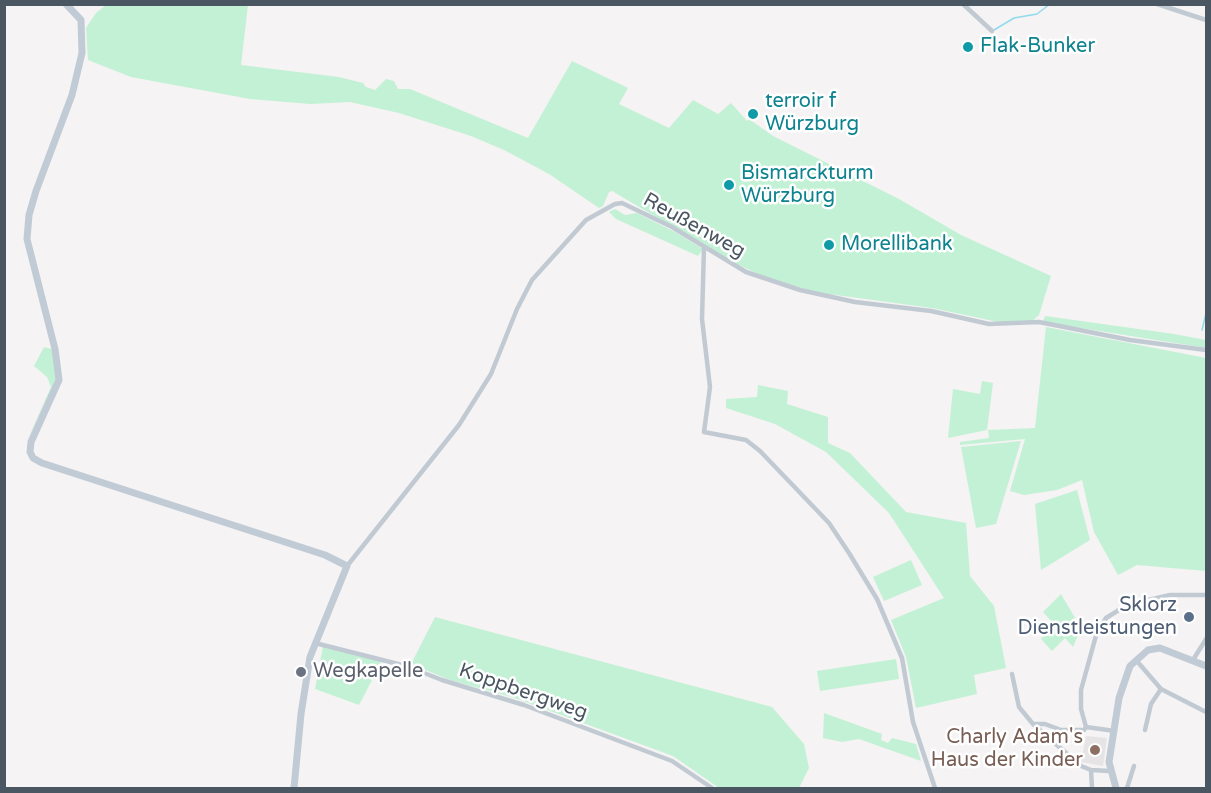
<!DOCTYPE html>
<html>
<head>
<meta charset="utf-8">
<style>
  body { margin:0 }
  #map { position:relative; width:1211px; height:793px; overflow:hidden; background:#f5f3f3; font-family:"Varela Round",sans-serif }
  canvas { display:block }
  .frame { position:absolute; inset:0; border:6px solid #4a5661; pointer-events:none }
</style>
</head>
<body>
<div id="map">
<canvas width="1211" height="793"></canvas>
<div class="frame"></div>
</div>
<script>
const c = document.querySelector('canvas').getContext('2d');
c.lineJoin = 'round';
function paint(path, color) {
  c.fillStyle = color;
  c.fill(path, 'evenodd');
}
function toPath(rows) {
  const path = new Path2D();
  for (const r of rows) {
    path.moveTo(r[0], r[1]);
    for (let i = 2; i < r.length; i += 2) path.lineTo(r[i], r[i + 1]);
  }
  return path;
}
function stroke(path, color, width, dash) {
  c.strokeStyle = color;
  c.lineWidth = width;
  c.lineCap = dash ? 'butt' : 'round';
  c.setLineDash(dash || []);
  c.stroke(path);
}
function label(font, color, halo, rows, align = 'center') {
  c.font = font + ' "Varela Round",sans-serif';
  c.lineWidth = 5;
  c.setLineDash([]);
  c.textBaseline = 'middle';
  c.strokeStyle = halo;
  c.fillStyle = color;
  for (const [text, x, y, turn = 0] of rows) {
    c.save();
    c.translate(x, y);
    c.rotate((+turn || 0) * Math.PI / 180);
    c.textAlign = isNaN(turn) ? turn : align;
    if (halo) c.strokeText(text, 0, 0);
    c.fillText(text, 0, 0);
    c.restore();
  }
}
paint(toPath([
  [1086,736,1107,738,1103,766,1081,762]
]), '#e6e4e5');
paint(toPath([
  [106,5,248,5,241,65,339,77,363,83,366,87,375,90,386,79,394,81,398,89,410,89,528,138,572,61,628,88,619,104,669,128,693,100,718,114,731,103,747,121,749,119,773,136,899,199,961,235,1051,276,1039,315,1031,322,1003,323,932,308,821,293,776,282,734,263,612,191,609,192,603,206,599,208,549,174,504,150,471,136,399,113,350,102,310,104,250,99,131,77,88,60,86,28,96,13],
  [615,209,625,215,637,213,675,232,703,249,698,256,616,219,609,212],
  [1045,316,1174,334,1206,340,1206,348,1043,322],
  [1046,327,1206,358,1206,571,1137,565,1118,575,1094,532,1082,480,1057,490,1024,495,1010,491,1025,439,960,445,960,442,989,438,988,430,1035,428],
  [44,347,52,349,57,379,26,443,51,387,47,377,34,366],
  [982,381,993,383,987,430,948,438,953,389,980,394],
  [758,385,788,391,787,404,828,417,828,443,850,453,906,512,966,523,970,576,994,606,1006,668,974,675,977,694,916,708,906,657,891,620,944,598,889,513,826,452,775,424,726,408,726,399,757,397],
  [1021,441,996,524,976,528,961,447],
  [1077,490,1090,540,1041,570,1035,504],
  [911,560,922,585,884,601,873,577],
  [1061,594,1081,628,1073,647,1065,638,1052,651,1041,639,1053,623,1043,612],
  [435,617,772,707,804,744,809,768,799,788,719,788,673,756,515,698,450,680,411,664],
  [323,646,382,661,359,705,315,689],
  [896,659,899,679,820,691,817,671],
  [824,713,882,734,881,740,888,743,892,738,916,744,921,761,859,739,842,742,823,738]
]), '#c3f1d5');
stroke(toPath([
  [994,30,1014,18,1037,14,1050,4],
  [1202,330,1206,313]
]), '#90daee', 1.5);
stroke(toPath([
  [963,4,992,31],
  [1157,4,1206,20],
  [704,247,702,319,710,387,704,432,746,440,760,451,829,523,849,553,877,599,902,658,913,722,935,788],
  [347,566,459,425,491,374,517,309,532,280,586,220,615,204,622,203,672,227,746,272,800,290,855,302,931,311,989,324,1039,322,1130,340,1206,350],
  [315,643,406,666,442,680,524,705,672,761,712,788],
  [1136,660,1161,689,1206,712],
  [1193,660,1206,639],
  [1012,674,1019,707,1033,724,1045,724,1061,730,1084,730,1086,727],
  [1033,724,1081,766,1091,770,1110,771],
  [1145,730,1151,704,1161,689],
  [1115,731,1086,727,1081,709,1081,690,1097,632,1106,618,1127,605,1170,595,1206,595],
  [1091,770,1092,788],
  [1127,788,1134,766]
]), '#c1cad2', 4.5);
stroke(toPath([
  [66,4,81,20,82,53,72,95,36,191,29,215,27,239,55,349,59,380,31,442,30,452,33,458,42,463,325,555,347,566,310,657,301,714,294,788],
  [1116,788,1109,762,1119,698,1130,666,1148,650,1160,648,1206,666]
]), '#c1cbd6', 7);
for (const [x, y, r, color] of [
  [968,47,6,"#0f9aa8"],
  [753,114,6,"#0f9aa8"],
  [729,185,6,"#0f9aa8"],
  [829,245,6,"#0f9aa8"],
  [1189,617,6,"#5c6f8a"],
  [301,672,6,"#6b7280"],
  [1095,750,6,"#8d6e63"]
]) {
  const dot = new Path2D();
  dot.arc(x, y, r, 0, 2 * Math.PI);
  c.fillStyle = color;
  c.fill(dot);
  stroke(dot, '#fff', 2);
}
label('20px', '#0d838f', '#fff', [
  ["Flak-Bunker",980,47],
  ["terroir f",765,102],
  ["Würzburg",765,125],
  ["Bismarckturm",741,174],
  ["Würzburg",741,197],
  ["Morellibank",841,245]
], 'left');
label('20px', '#4a5661', '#fff', [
  ["Reußenweg",694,226,29],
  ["Koppbergweg",523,692,19]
]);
label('20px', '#4e5e75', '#fff', [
  ["Sklorz",1177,606],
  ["Dienstleistungen",1177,629]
], 'right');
label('20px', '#5b616d', '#fff', [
  ["Wegkapelle",313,672]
], 'left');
label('20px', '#785e54', '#fff', [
  ["Charly Adam's",1083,738],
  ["Haus der Kinder",1083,761]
], 'right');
</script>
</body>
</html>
